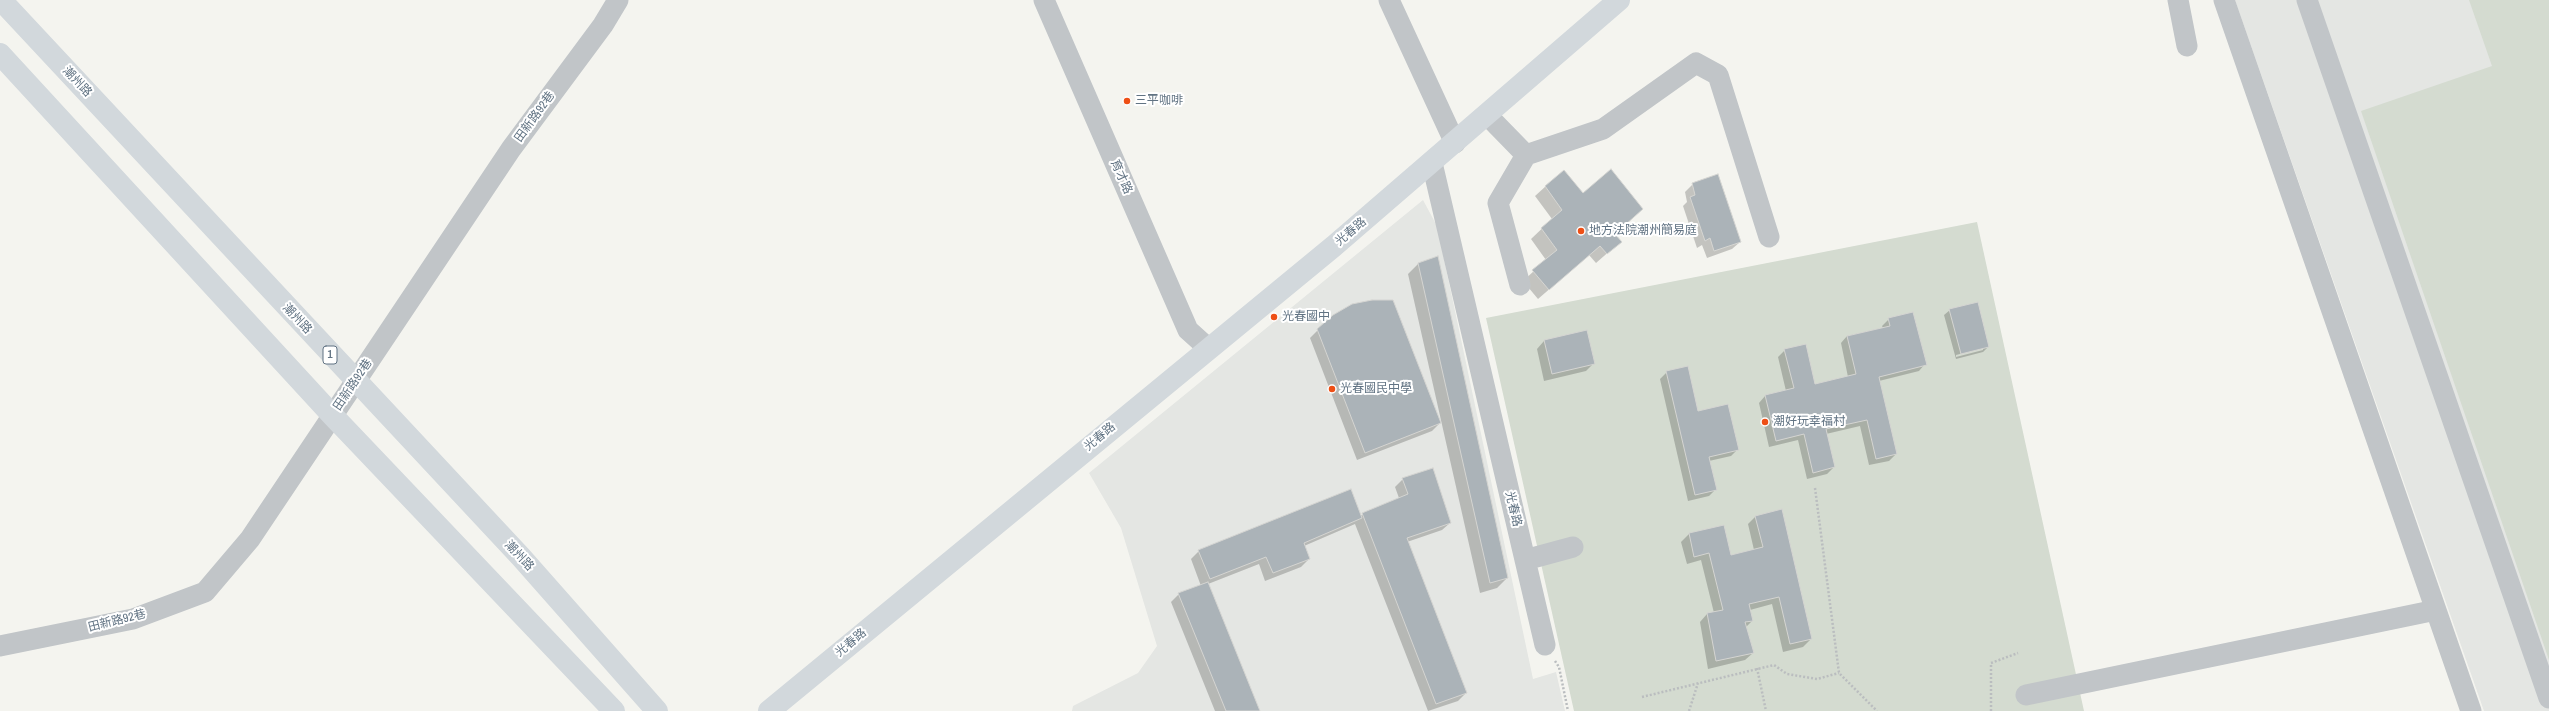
<!DOCTYPE html>
<html>
<head>
<meta charset="utf-8">
<style>
  body { margin:0 }
  canvas { display:block; background:#f4f4ef }
</style>
</head>
<body>
<canvas width="2549" height="711"></canvas>
<script>
const c = document.querySelector('canvas').getContext('2d');
c.lineJoin = 'round';
function paint(path, color) {
  c.fillStyle = color;
  c.fill(path, 'evenodd');
}
function toPath(rows) {
  const path = new Path2D();
  for (const r of rows) {
    path.moveTo(r[0], r[1]);
    for (let i = 2; i < r.length; i += 2) path.lineTo(r[i], r[i + 1]);
  }
  return path;
}
function stroke(path, color, width, dash) {
  c.strokeStyle = color;
  c.lineWidth = width;
  c.lineCap = dash ? 'butt' : 'round';
  c.setLineDash(dash || []);
  c.stroke(path);
}
function label(font, color, halo, rows, align = 'center') {
  c.font = font + ' "Archivo Narrow","Noto Sans TC",sans-serif';
  c.lineWidth = 4;
  c.setLineDash([]);
  c.textBaseline = 'middle';
  c.strokeStyle = halo;
  c.fillStyle = color;
  for (const [text, x, y, turn = 0] of rows) {
    c.save();
    c.translate(x, y);
    c.rotate((+turn || 0) * Math.PI / 180);
    c.textAlign = isNaN(turn) ? turn : align;
    if (halo) c.strokeText(text, 0, 0);
    c.fillText(text, 0, 0);
    c.restore();
  }
}
paint(toPath([
  [2235,0,2549,0,2549,711,2484,711],
  [1423,200,1437,226,1533,679,1556,672,1565,711,1072,711,1073,706,1138,673,1157,646,1121,528,1089,473]
]), '#e4e6e3');
paint(toPath([
  [2469,0,2549,0,2549,660,2361,111,2492,66],
  [1977,222,2084,711,1574,711,1486,318]
]), '#d4dbd0');
paint(toPath([
  [1693,184,1740,242,1732,249,1707,258,1702,245,1697,248,1683,206,1687,202,1685,192],
  [1546,186,1614,234,1620,242,1596,263,1589,255,1538,299,1523,281,1546,260,1531,239,1552,219,1535,196],
  [1437,258,1507,578,1497,588,1480,593,1408,274,1418,264],
  [1950,310,1988,347,1983,352,1956,359,1944,315],
  [1983,348,1983,350,1956,357,1956,355],
  [1889,319,1925,364,1919,371,1879,381,1896,454,1889,461,1869,465,1860,426,1826,434,1834,467,1827,474,1807,479,1798,440,1769,447,1759,403,1765,396,1786,391,1778,357,1785,350,1815,385,1848,377,1841,343,1847,336,1883,328,1882,326],
  [1318,330,1440,423,1432,431,1357,460,1310,338],
  [1544,341,1594,363,1586,371,1544,381,1537,349],
  [1667,372,1698,412,1738,449,1731,456,1709,461,1716,489,1709,496,1688,501,1660,379],
  [1403,479,1450,523,1442,530,1407,542,1466,693,1458,701,1428,711,1355,524,1304,546,1309,559,1301,567,1265,581,1259,564,1208,584,1259,711,1215,711,1171,602,1179,594,1201,586,1191,559,1199,551,1360,516,1399,498,1395,487],
  [1756,516,1811,639,1803,647,1783,652,1772,604,1750,610,1752,621,1746,627,1753,653,1745,660,1708,669,1700,622,1707,614,1714,613,1701,560,1687,564,1681,542,1689,534,1723,527,1730,556,1754,550,1748,524]
]), '#0003');
const building = toPath([
  [1611,169,1643,209,1615,234,1622,242,1607,254,1600,246,1549,290,1532,270,1557,250,1541,228,1562,210,1545,186,1564,170,1583,193,1611,169],
  [1718,174,1741,242,1714,251,1710,238,1705,241,1690,197,1695,195,1692,183,1718,174],
  [1438,256,1508,578,1490,583,1418,263,1438,256],
  [1372,300,1393,300,1441,423,1365,453,1317,329,1333,315,1352,304,1372,300],
  [1978,302,1989,347,1961,354,1949,309,1978,302],
  [1913,312,1927,365,1879,377,1897,454,1876,459,1867,420,1826,429,1835,467,1813,473,1804,434,1776,441,1765,395,1794,388,1784,349,1806,344,1815,384,1856,374,1847,336,1890,326,1888,318,1913,312],
  [1587,330,1595,364,1552,374,1544,340,1587,330],
  [1688,366,1698,411,1728,404,1739,450,1709,457,1717,490,1695,495,1666,371,1688,366],
  [1433,468,1451,523,1407,538,1467,693,1436,704,1362,513,1408,494,1402,478,1433,468],
  [1351,489,1362,518,1304,543,1310,559,1273,573,1266,557,1210,579,1198,550,1351,489],
  [1782,509,1812,639,1790,644,1779,597,1749,604,1753,621,1745,622,1754,653,1716,661,1707,613,1723,610,1709,553,1694,557,1689,533,1724,525,1731,555,1763,547,1755,516,1782,509],
  [1208,582,1260,711,1226,711,1178,593,1208,582]
]);
paint(building, '#abb3b8');
stroke(building, '#d5d5d2', 1);
stroke(toPath([
  [1815,488,1839,673,1877,711],
  [1555,661,1559,667,1568,711],
  [1757,668,1766,711],
  [1642,697,1774,665,1787,674,1817,679,1839,673],
  [1689,711,1698,683],
  [1991,711,1991,663,2018,653]
]), '#babdbf', 2.5, [2, 2]);
stroke(toPath([
  [1044,0,1188,330,1208,348],
  [1389,0,1455,143],
  [2178,0,2187,46],
  [2224,0,2471,711],
  [2307,0,2549,698],
  [1487,115,1526,155],
  [1432,163,1545,645],
  [1520,285,1498,203,1526,155,1603,129,1696,63,1718,75,1769,237],
  [1525,560,1573,547],
  [0,646,133,619,205,592,250,539,511,149,603,25,618,0],
  [2026,695,2436,610]
]), '#c1c5c8', 21);
stroke(toPath([
  [1,0,521,557,657,711],
  [0,54,333,416,614,711],
  [769,711,1334,246,1619,0]
]), '#d2d8dc', 22);
for (const [x, y, r, color] of [
  [1127,101,4,"#ee4f15"],
  [1581,231,4,"#ee4f15"],
  [1274,317,4,"#ee4f15"],
  [1332,389,4,"#ee4f15"],
  [1765,422,4,"#ee4f15"]
]) {
  const dot = new Path2D();
  dot.arc(x, y, r, 0, 2 * Math.PI);
  c.fillStyle = color;
  c.fill(dot);
  stroke(dot, '#fff', 1.5);
}
for (const [x, y, w] of [
  [330,355,14]
]) {
  const box = new Path2D();
  box.roundRect(x - w / 2, y - 9, w, 18, 3);
  c.fillStyle = '#fff';
  c.fill(box);
  stroke(box, '#617383', 1);
}
label('bold 11px', '#617383', null, [
  ["1",330,355]
]);
label('12px', '#617383', '#fff', [
  ["潮州路",77,82,47],
  ["田新路92巷",535,117,-54],
  ["育才路",1121,177,66],
  ["光春路",1351,232,-40],
  ["潮州路",297,319,47],
  ["田新路92巷",353,385,-56],
  ["光春路",1100,437,-40],
  ["光春路",1513,509,77],
  ["潮州路",519,556,47],
  ["田新路92巷",117,621,-14],
  ["光春路",851,643,-40]
]);
label('12px', '#617383', '#fff', [
  ["三平咖啡",1135,101],
  ["地方法院潮州簡易庭",1589,231],
  ["光春國中",1282,317],
  ["光春國民中學",1340,389],
  ["潮好玩幸福村",1773,422]
], 'left');
</script>
</body>
</html>
